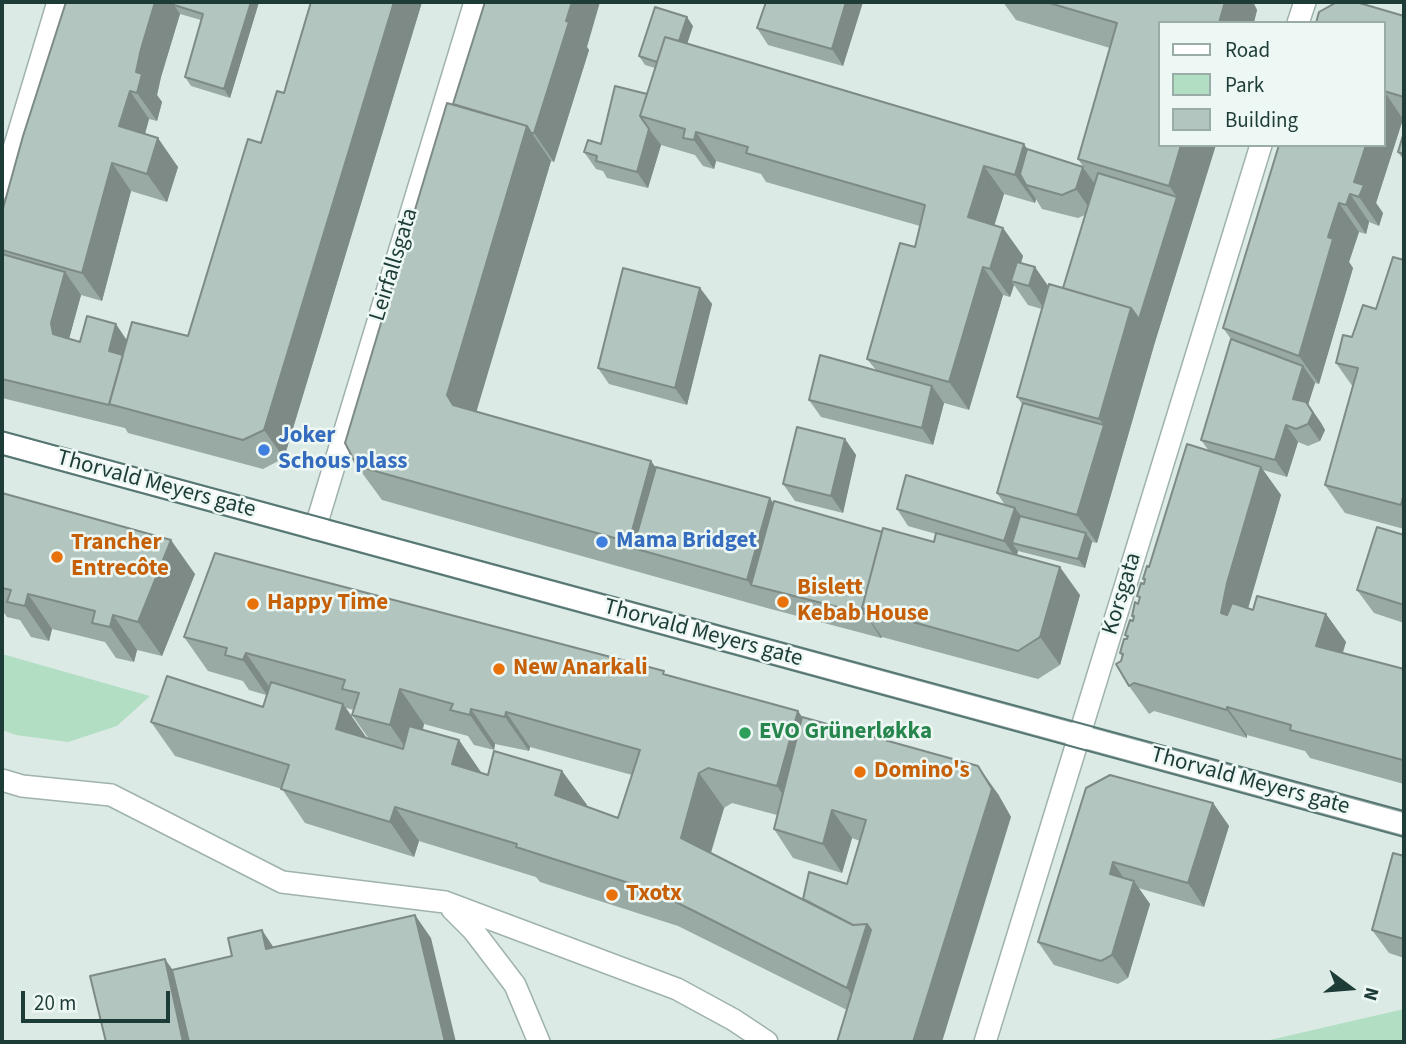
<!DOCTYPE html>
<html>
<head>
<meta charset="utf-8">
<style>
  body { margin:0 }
  #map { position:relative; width:1406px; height:1044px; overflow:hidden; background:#dceae6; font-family:"Source Sans 3",sans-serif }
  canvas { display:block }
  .frame { position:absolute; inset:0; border:4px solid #1d3b37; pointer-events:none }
  .legend { position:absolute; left:1158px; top:21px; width:228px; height:126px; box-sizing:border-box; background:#edf7f3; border:2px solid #9aaca8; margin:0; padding:9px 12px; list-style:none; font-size:21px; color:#1d3b37 }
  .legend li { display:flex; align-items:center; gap:14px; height:35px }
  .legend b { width:35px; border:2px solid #9aaca8 }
  .north { position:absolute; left:1315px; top:953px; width:70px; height:70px; -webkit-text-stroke:5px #edf7f3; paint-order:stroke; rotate:106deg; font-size:19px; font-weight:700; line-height:28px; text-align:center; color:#1d3b37 }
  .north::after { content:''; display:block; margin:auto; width:24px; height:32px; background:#1d3b37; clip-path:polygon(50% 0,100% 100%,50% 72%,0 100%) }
  .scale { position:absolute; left:21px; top:991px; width:149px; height:32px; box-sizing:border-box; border:4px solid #1d3b37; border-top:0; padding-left:9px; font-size:21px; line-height:24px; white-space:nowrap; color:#1d3b37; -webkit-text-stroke:5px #edf7f3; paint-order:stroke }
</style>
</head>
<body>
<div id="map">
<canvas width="1406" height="1044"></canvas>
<div class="frame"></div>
<ul class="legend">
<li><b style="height:9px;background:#fff"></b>Road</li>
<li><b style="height:19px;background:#b2dec4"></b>Park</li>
<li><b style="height:19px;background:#b2c5bf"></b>Building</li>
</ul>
<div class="north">N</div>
<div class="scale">20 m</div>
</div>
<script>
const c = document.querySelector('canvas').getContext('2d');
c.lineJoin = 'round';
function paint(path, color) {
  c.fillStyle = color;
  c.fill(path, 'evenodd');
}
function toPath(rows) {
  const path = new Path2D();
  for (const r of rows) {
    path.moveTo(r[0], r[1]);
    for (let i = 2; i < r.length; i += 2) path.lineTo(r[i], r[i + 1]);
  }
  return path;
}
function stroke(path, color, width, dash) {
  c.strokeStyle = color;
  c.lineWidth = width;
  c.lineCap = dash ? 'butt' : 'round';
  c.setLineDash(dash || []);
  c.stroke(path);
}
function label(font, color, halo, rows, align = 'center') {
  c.font = font + ' "Source Sans 3",sans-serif';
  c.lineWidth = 5;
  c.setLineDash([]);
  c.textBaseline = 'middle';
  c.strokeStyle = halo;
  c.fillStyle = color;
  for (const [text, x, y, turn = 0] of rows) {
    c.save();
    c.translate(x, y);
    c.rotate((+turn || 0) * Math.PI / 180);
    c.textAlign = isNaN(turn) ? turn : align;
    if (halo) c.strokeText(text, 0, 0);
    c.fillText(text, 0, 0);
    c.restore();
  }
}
paint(toPath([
  [2,654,150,696,117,726,68,742,16,735,2,730],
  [1404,1009,1404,1042,1261,1042]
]), '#b2dec4');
const minor = toPath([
  [1298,23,1305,2],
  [2,188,58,2],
  [2,443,1404,824],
  [315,529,475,2],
  [2,780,22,786,111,795,282,882,445,902,677,989,734,1020,767,1042],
  [452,909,473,930,515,985,539,1042],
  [985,1042,1261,145]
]);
stroke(minor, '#9fb2ae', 24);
stroke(minor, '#fff', 21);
stroke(toPath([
  [2,431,1404,811],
  [2,455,1404,837]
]), '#577773', 2);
paint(toPath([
  [66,2,259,2,230,98,191,86,185,77,201,20,180,14,161,77,157,95,162,102,157,121,149,119,145,134,178,167,167,202,131,191,102,301,81,295,69,339,80,342,188,336,261,143,284,93,311,2,422,2,284,458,263,469,128,433,125,428,2,398,2,212],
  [863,2,843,66,768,45,757,28],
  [1003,2,1253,2,1257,10,1155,342,1097,543,1092,542,1085,568,1018,551,1017,555,1080,595,1060,665,1038,679,882,637,881,638,767,608,382,500,357,466,453,104,587,47,589,50,554,162,551,161,476,411,773,503,882,532,934,542,936,534,908,526,897,509,1005,505,997,493,1023,405,1017,397,1042,309,1028,305,1014,285,1010,297,1003,295,969,410,944,403,933,445,821,417,809,400,876,370,867,359,915,247,920,226,766,182,761,174,716,161,714,169,703,166,695,155,661,145,648,188,607,178,603,171,596,169,584,152,601,144,647,94,655,68,645,65,639,56,693,26,687,43,1083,167,1094,183,1078,159,1110,48,1016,20],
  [1004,194,1035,203,1036,199,1042,209,1078,218,1085,215,1063,288,1049,287,1021,263,1023,256,1003,228,994,225],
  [1404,16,1404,119,1403,119,1376,203,1383,213,1379,226,1369,222,1366,234,1359,232,1349,262,1353,268,1319,384,1315,383,1308,404,1321,423,1325,430,1320,441,1308,446,1298,442,1287,477,1263,470,1281,495,1248,608,1253,610,1326,614,1346,642,1343,653,1404,669,1404,784,1310,758,1305,751,1247,735,1247,738,1154,711,1149,714,1129,686,1121,661,1122,656,1120,653,1127,639,1125,635,1133,621,1133,618,1132,616,1138,604,1140,599,1137,596,1144,584,1145,581,1143,579,1209,451,1201,440,1231,339,1223,328,1383,23],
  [1404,132,1404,161,1398,152],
  [1404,260,1404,529,1345,513,1325,485,1353,387,1336,363,1352,337,1376,309],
  [700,288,712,304,687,405,609,384,598,368],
  [845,439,856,455,843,513,795,501,783,484],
  [2,493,195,574,162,656,137,650,134,662,116,658,105,642,52,629,49,641,31,637,20,620,7,617,2,610],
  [1404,535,1404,623,1374,613,1357,590],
  [184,637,666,675,798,711,802,717,998,794,1011,817,847,1010,678,926,540,882,536,877,419,841,414,857,305,823,282,789,175,756,151,722,263,707,266,695,249,690,243,681,208,671],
  [346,708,354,710,352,715,369,739,367,738],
  [424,724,468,736,474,745,494,750,495,744,529,751,530,747,632,775,618,818,586,807,587,805,562,771,488,775,481,773,459,740,423,730],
  [732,803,777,815,774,829,793,858,842,873,852,838,860,841,847,884,803,899,711,853,724,808],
  [1086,788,1213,803,1229,826,1204,907,1138,888,1150,904,1128,978,1118,984,1054,965,1038,942],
  [1404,856,1404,958,1389,953,1372,930]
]), '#99a9a4');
paint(toPath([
  [155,2,183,2,174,5,180,14,161,77,157,95,162,102,157,121,137,93,136,72,141,49],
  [251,2,259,2,230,98,224,89],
  [394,2,422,2,284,458,264,430],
  [572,2,600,2,587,47,589,50,554,162,534,133],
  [846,2,863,2,843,66,832,49],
  [1225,2,1253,2,1257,10,1254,23,1219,23],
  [687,17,693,26,677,75,671,67],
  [130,91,149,119,139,155,119,126],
  [1384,91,1403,119,1376,203,1383,213,1379,226,1359,197,1354,182,1366,145,1383,145],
  [527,126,551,161,471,430,447,395],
  [649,129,661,145,648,188,637,172],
  [696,132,716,161,714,169,694,140],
  [158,138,178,167,167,202,147,174],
  [1024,144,1043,172,1026,185,1036,199,1035,203,1015,175],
  [1181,145,1216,145,1155,342,1097,543,1077,515,1104,425,1099,419,1131,308,1177,197,1169,186],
  [112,163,131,191,102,301,82,273],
  [984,166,1004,194,988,246,968,217],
  [1083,167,1099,190,1092,212,1076,189],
  [1350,194,1369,222,1366,234,1346,205],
  [1339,203,1359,232,1349,262,1353,268,1319,384,1299,356,1328,237],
  [1003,228,1023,256,1015,282,1011,281,1014,285,1010,297,990,269],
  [983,267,1003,295,969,410,949,382],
  [1035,267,1051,290,1045,310,1029,286],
  [65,272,81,295,67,346,53,334,51,323],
  [700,288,712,304,687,405,675,388],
  [116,324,132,348,114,406,109,351],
  [1303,366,1315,383,1305,415,1293,399],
  [932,386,944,403,933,445,922,428],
  [1310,407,1321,423,1325,430,1320,441,1308,424],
  [1286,425,1298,442,1287,477,1275,460],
  [845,439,856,455,843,513,831,496],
  [651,461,676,495,633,548,629,542],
  [1261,467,1281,495,1247,612,1241,641,1221,613,1227,583],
  [1404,493,1404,511,1401,505],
  [770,498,789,527,751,585,747,580],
  [1015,508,1027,524,1012,543,1018,551,1016,558,1004,541],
  [1086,533,1092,542,1085,568,1078,559],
  [171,540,195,574,162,656,138,622],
  [1060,567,1080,595,1060,665,1040,637],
  [28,594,52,629,49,641,25,606],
  [865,613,882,637,881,638,865,614],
  [1326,614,1346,642,1335,674,1316,646],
  [113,615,137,650,134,662,110,627],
  [246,653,270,688,267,695,243,660],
  [400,689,424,724,414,760,390,725],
  [343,704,367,739,336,729],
  [1227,707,1247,735,1247,738,1227,710],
  [471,709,495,744,494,750,470,715],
  [798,711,822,746,801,821,777,786],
  [506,712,530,747,529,751,505,717],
  [459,740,483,775,452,764],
  [978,766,998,794,1011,817,942,1042,913,1042],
  [562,771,587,805,579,830,555,795],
  [699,773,724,808,705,872,681,838],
  [1213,803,1229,826,1204,907,1188,883],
  [395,807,419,841,414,857,390,822],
  [832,810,852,838,842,873,823,844],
  [1113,862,1129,886,1110,874],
  [1134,881,1150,904,1128,978,1112,955],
  [415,915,431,938,456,1042,445,1042],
  [867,924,891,959,871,1022,847,988],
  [262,930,278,954,266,949],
  [165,959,189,993,200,1042,183,1042]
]), '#7d8a86');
const building = toPath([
  [66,2,155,2,141,49,136,72,142,74,137,93,130,91,119,126,158,138,147,174,112,163,82,273,2,250,2,212,23,136,66,2],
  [175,2,251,2,224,89,185,77,203,14,174,5,175,2],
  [311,2,394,2,264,430,243,440,109,404,132,322,188,336,248,139,261,143,277,91,284,93,311,2],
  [485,2,572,2,566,21,569,22,534,133,531,133,527,126,453,104,485,2],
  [766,2,846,2,832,49,757,28,766,2],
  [1046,2,1225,2,1219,23,1159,23,1159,145,1181,145,1169,186,1078,159,1117,23,1046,2],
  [1337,2,1356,2,1404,16,1404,97,1384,91,1383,92,1383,23,1316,23,1319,12,1337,2],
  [655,7,687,17,679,41,665,37,657,62,639,56,655,7],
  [665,37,1024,144,1015,175,984,166,968,217,1003,228,990,269,983,267,949,382,867,359,900,243,915,247,925,205,746,153,748,147,696,132,694,140,683,138,685,129,640,116,665,37],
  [615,86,647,94,640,116,649,129,637,172,596,161,597,156,584,152,588,140,601,144,615,86],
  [447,103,527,126,447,395,453,405,651,461,629,542,357,466,345,443,447,103],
  [1404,132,1404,154,1398,152,1404,132],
  [1279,145,1366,145,1354,182,1364,185,1359,197,1350,194,1346,205,1339,203,1328,237,1333,239,1299,356,1223,328,1279,145],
  [1027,149,1083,167,1076,189,1062,195,1026,185,1020,174,1027,149],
  [1098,173,1177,197,1139,319,1131,308,1063,288,1098,173],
  [2,254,65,272,51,323,53,334,80,342,87,316,116,324,109,351,123,355,109,405,2,379,2,254],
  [1393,257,1404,260,1404,493,1401,505,1325,485,1358,368,1336,363,1343,335,1352,337,1363,305,1376,309,1393,257],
  [1017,262,1035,267,1029,286,1011,281,1017,262],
  [623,268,700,288,675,388,598,368,623,268],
  [1049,284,1131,308,1099,419,1017,397,1049,284],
  [1231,339,1303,366,1293,399,1306,402,1313,413,1308,424,1296,429,1286,425,1275,460,1201,440,1231,339],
  [820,355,932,386,922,428,809,400,820,355],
  [1023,403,1104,425,1077,515,997,493,1023,403],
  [797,427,845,439,831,496,783,484,797,427],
  [1187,444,1261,467,1227,583,1221,613,1227,615,1232,603,1253,610,1257,596,1326,614,1316,646,1404,669,1404,759,1403,760,1290,730,1291,725,1227,707,1227,710,1134,683,1129,686,1116,664,1121,661,1123,654,1120,653,1124,639,1127,639,1128,636,1125,635,1130,620,1133,621,1134,616,1132,616,1135,602,1138,604,1140,597,1137,596,1141,583,1144,584,1145,579,1143,579,1147,566,1149,567,1187,444],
  [656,467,770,498,747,580,633,548,656,467],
  [906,475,1015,508,1004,541,897,509,906,475],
  [2,493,171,540,138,622,113,615,110,627,92,623,95,611,28,594,25,606,7,602,11,590,2,588,2,493],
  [774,501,882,532,862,608,865,614,751,585,774,501],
  [1020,516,1086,533,1078,559,1012,543,1020,516],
  [1377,527,1404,535,1404,605,1357,590,1377,527],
  [883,528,934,542,936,533,1060,567,1040,637,1018,651,862,608,883,528],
  [215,553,664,671,663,674,798,711,777,786,708,768,699,773,681,838,853,925,867,924,847,988,654,891,516,847,517,844,395,807,390,822,281,789,289,765,151,722,167,676,263,707,271,682,343,704,336,729,403,749,409,726,459,740,452,764,488,775,494,751,562,771,555,795,618,818,640,750,506,712,505,717,471,709,470,715,450,710,453,704,400,689,390,725,352,715,359,693,342,689,345,680,246,653,243,660,225,655,227,648,184,637,215,553],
  [802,717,978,766,992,789,913,1042,837,1042,871,930,867,924,853,925,803,899,809,872,847,884,866,820,832,810,823,844,774,829,802,717],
  [1110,775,1213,803,1188,883,1113,862,1110,874,1134,881,1112,955,1101,961,1038,942,1086,788,1110,775],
  [1393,853,1404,856,1404,939,1372,930,1393,853],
  [415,915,445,1042,189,1042,172,970,232,956,228,938,262,930,266,949,415,915],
  [165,959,183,1042,106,1042,90,976,165,959]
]);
paint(building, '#b2c5bf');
stroke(building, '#7d8a86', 2);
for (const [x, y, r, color] of [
  [264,450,7,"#3f7fe0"],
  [602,542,7,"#3f7fe0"],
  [57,557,7,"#e8710a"],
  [783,602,7,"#e8710a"],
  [253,604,7,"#e8710a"],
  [499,669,7,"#e8710a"],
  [745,733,7,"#2e9e5b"],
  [860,772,7,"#e8710a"],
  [612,895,7,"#e8710a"]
]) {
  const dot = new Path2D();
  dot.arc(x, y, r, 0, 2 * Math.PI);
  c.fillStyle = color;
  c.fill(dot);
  stroke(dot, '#edf7f3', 2.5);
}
label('23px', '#1d3b37', '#edf7f3', [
  ["Leirfallsgata",395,265,-73],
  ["Thorvald Meyers gate",156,485,15],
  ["Korsgata",1123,594,-73],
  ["Thorvald Meyers gate",703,634,15],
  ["Thorvald Meyers gate",1250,782,15]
]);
label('bold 23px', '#366cbe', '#edf7f3', [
  ["Joker",278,437],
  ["Schous plass",278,463],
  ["Mama Bridget",616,542]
], 'left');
label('bold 23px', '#c56008', '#edf7f3', [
  ["Trancher",71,544],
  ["Entrecôte",71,570],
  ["Bislett",797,589],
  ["Kebab House",797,615],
  ["Happy Time",267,604],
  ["New Anarkali",513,669],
  ["Domino's",874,772],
  ["Txotx",626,895]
], 'left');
label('bold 23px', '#27864d', '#edf7f3', [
  ["EVO Grünerløkka",759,733]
], 'left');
</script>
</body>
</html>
